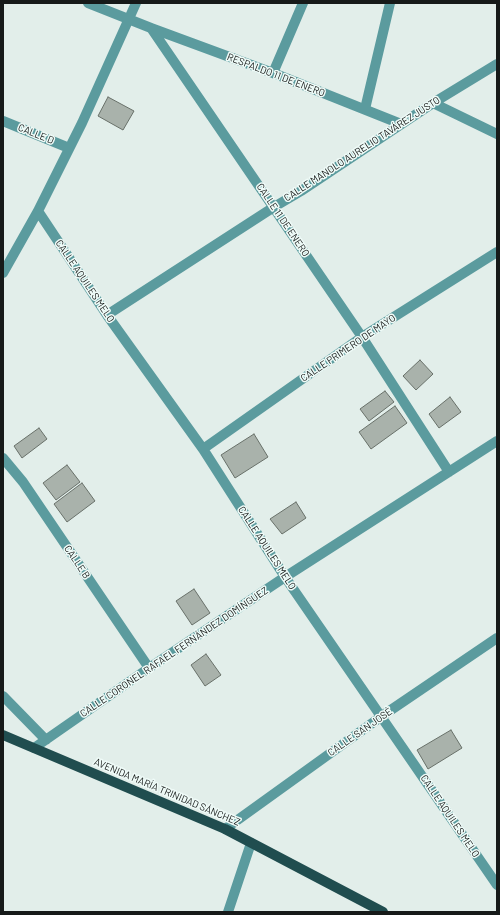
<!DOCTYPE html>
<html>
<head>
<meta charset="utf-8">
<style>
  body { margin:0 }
  #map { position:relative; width:500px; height:915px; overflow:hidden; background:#e2eeea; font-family:Barlow,sans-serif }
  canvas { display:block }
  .frame { position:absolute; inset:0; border:4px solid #161a19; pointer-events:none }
</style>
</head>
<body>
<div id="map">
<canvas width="500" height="915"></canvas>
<div class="frame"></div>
</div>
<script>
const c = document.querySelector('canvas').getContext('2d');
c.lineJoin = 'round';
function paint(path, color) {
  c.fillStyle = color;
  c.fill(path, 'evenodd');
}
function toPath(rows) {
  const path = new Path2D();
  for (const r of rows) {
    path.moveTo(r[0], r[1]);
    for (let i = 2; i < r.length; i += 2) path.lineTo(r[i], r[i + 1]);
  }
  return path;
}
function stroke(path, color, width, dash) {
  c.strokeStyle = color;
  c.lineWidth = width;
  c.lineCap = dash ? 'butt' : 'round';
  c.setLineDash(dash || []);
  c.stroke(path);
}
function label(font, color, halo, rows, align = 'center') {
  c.font = font + ' Barlow,sans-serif';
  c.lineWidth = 3;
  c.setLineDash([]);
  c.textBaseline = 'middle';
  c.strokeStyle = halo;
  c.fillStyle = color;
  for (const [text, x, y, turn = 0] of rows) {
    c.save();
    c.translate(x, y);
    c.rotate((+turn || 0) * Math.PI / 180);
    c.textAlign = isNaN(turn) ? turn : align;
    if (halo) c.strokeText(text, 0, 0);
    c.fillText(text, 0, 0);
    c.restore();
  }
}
const building = toPath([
  [108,97,134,111,123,130,98,116,108,97],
  [420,360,433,374,416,390,403,376,420,360],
  [385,391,394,402,369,421,360,409,385,391],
  [450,397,461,412,439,428,429,414,450,397],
  [395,406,407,423,371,449,359,432,395,406],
  [39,428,47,439,22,458,14,446,39,428],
  [254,434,268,457,235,478,221,455,254,434],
  [67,465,80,482,56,500,43,483,67,465],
  [82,483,95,501,67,522,54,504,82,483],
  [296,502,306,518,282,534,270,519,296,502],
  [194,589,210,613,192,625,176,601,194,589],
  [206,654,221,675,205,686,191,665,206,654],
  [451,730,462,748,428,769,417,750,451,730]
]);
paint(building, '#a9b2ab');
stroke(building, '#687069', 1);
stroke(toPath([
  [88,3,151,28,362,337,449,472],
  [151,28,273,73,401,124],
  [273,73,303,3],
  [433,103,497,134],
  [365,109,390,3],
  [3,121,69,148],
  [38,211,107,315,203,449,285,577,497,885],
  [3,273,38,211,82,123,136,3],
  [107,315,274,207,301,191,433,103,497,64],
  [203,449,362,337,497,252],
  [3,458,23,482,149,668],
  [3,696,46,740],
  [34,748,149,668,285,577,497,441],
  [225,829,382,716,497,638],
  [228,912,251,843]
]), '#5b9b9e', 10);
stroke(toPath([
  [3,735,225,829,383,912]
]), '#204d4f', 10);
label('10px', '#161a19', '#effbf8', [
  ["RESPALDO 11 DE ENERO",276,75,21],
  ["CALLE D",36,134,22],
  ["CALLE MANOLO AURELIO TAVÁREZ JUSTO",362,149,-33],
  ["CALLE 11 DE ENERO",283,220,56],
  ["CALLE AQUILES MELO",85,281,56],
  ["CALLE PRIMERO DE MAYO",348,348,-34],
  ["CALLE AQUILES MELO",267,548,57],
  ["CALLE B",77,562,56],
  ["CALLE CORONEL RAFAEL FERNÁNDEZ DOMÍNGUEZ",174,652,-34],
  ["CALLE SAN JOSÉ",360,732,-35],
  ["AVENIDA MARÍA TRINIDAD SÁNCHEZ",167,792,23],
  ["CALLE AQUILES MELO",450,816,56]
]);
</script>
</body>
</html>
